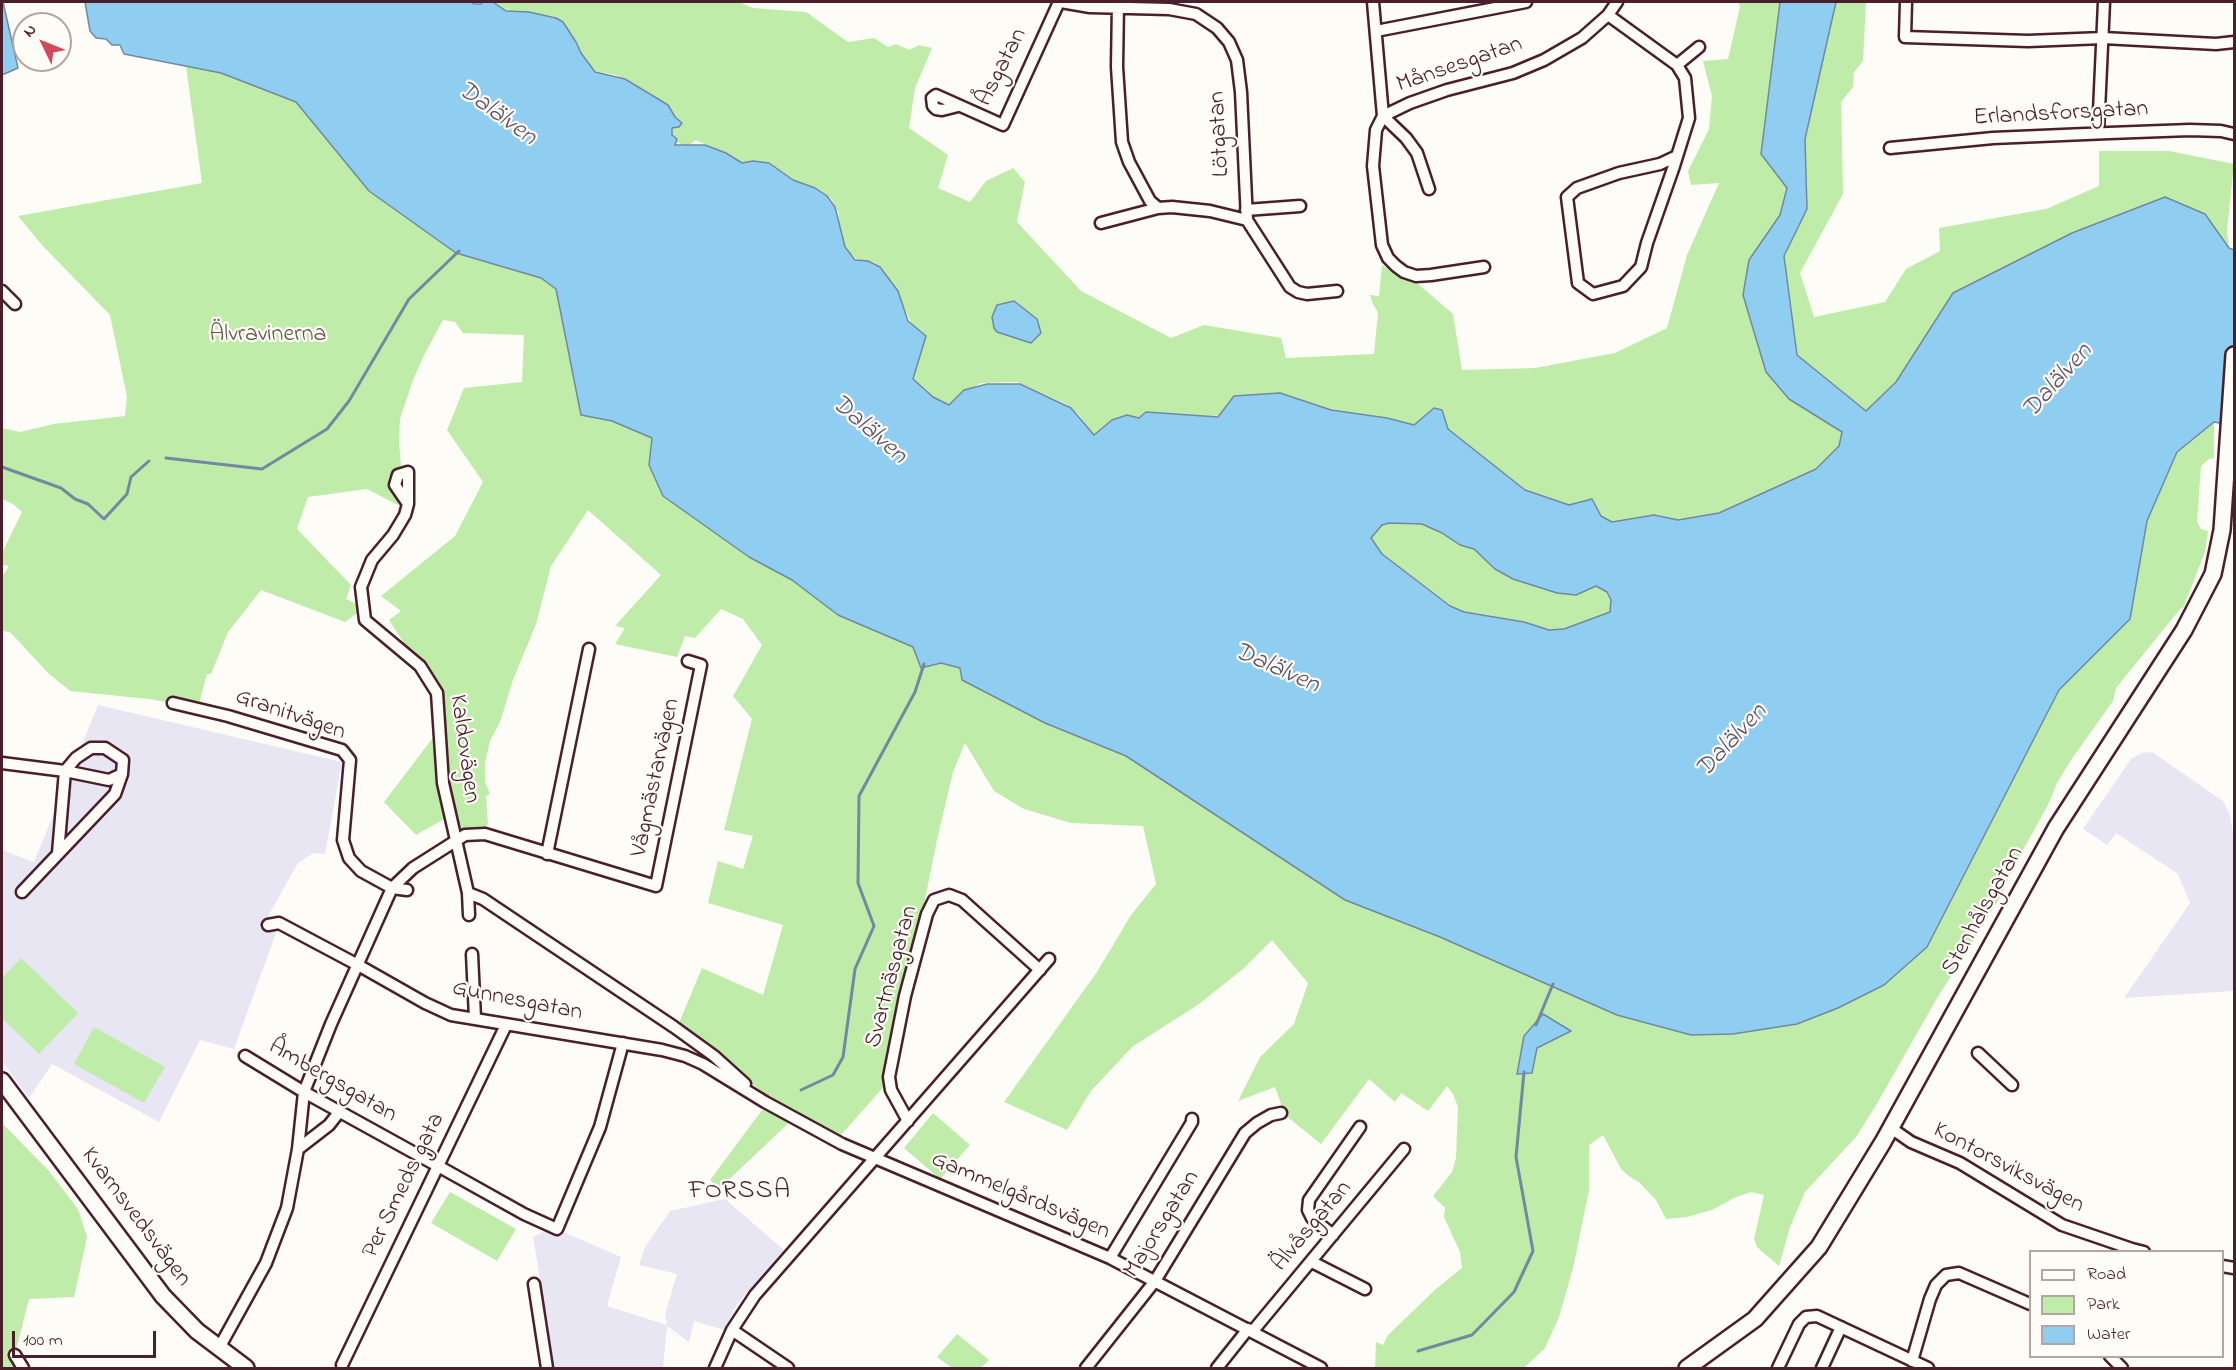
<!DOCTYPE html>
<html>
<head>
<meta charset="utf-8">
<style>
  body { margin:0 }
  #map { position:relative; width:2236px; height:1370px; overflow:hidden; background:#fdfcf7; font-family:"Indie Flower",sans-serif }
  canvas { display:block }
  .frame { position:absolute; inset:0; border:3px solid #4a1f2b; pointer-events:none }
  .legend { position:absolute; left:2029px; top:1250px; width:195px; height:108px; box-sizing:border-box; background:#fdfcf7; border:2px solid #b5a4a5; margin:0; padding:8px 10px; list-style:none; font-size:18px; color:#4a1f2b }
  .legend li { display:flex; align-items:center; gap:12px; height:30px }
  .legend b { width:30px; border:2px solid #b5a4a5 }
  .north { position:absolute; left:12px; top:12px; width:60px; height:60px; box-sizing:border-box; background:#fdfcf7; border:2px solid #b5a4a5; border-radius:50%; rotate:313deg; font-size:16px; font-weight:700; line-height:24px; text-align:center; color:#4a1f2b }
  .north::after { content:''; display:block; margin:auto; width:21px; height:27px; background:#d1495b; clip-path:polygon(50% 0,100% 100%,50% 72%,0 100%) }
  .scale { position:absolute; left:12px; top:1331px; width:144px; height:27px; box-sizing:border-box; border:3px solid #4a1f2b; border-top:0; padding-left:8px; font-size:18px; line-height:21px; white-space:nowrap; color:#4a1f2b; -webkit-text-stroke:4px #fdfcf7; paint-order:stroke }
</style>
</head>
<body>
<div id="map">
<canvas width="2236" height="1370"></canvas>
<div class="frame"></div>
<ul class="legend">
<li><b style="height:8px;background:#fdfcf7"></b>Road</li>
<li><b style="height:16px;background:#bfeca9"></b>Park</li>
<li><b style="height:16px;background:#8fcef0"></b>Water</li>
</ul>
<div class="north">N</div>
<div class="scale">100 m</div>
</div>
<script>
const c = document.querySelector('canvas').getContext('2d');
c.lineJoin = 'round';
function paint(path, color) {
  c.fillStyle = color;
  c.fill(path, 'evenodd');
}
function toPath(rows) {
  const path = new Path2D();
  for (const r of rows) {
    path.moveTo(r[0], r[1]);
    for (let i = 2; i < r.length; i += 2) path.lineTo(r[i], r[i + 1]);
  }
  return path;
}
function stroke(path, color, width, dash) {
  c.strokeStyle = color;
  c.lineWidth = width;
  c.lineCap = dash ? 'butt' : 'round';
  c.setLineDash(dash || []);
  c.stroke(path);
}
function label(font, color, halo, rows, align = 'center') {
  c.font = font + ' "Indie Flower",sans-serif';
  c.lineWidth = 4.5;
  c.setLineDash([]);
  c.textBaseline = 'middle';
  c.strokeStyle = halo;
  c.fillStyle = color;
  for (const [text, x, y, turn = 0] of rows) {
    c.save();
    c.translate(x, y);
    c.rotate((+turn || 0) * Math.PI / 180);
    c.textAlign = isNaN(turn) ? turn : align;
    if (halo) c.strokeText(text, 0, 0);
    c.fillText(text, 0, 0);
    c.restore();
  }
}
paint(toPath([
  [98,705,342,762,325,854,314,853,298,863,268,916,276,933,234,1049,200,1040,159,1122,52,1064,29,1098,2,1061,2,850,34,862],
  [2152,752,2223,801,2230,815,2234,840,2233,991,2124,998,2190,903,2178,874,2116,833,2107,845,2083,829,2131,759,2142,753],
  [725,1199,784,1250,737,1304,724,1330,694,1321,689,1342,667,1326,663,1368,555,1368,533,1237,552,1227,621,1257,607,1306,667,1325,665,1315,677,1274,639,1265,645,1247,670,1211]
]), '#e7e6f2');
paint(toPath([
  [493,2,739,2,753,8,806,12,848,42,874,38,888,47,896,44,909,50,919,45,932,48,915,88,909,128,948,155,938,188,970,202,986,181,1013,168,1025,182,1017,222,1081,291,1171,338,1204,325,1281,338,1286,358,1374,354,1378,313,1372,302,1370,295,1379,296,1382,265,1417,283,1453,314,1462,370,1535,368,1615,353,1667,328,1687,255,1719,183,1691,185,1688,171,1709,129,1712,96,1703,61,1728,59,1740,7,1738,2,1780,2,1761,154,1787,188,1780,215,1749,260,1789,399,1842,432,1839,446,1816,469,1717,521,1614,528,1565,505,1511,488,1414,427,1218,417,1217,415,1110,446,1092,434,1080,416,1066,404,1017,382,981,383,961,394,949,407,936,406,915,381,913,375,912,325,895,288,878,265,873,262,859,261,847,251,836,233,839,214,831,198,814,188,796,183,768,163,741,162,728,154,695,140,689,146,675,142,669,133,676,124,676,118,670,114,663,102,616,75,594,71,553,16,519,11,503,11],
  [1829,2,1866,2,1863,61,1854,72,1853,87,1841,102,1843,194,1800,273,1814,317,1885,302,1906,269,1940,251,1939,228,2046,209,2099,186,2099,151,2169,151,2234,164,2227,230,2229,248,2109,220,2072,233,1953,293,1896,382,1866,411,1789,360,1778,256,1807,198,1804,149,1805,127],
  [186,66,280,84,557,289,561,313,607,419,652,438,780,573,792,580,838,615,913,647,921,667,941,663,960,668,962,680,1045,723,1126,756,1345,900,1440,937,1617,1015,1691,1035,1927,947,2059,690,2130,619,2147,521,2177,452,2214,421,2214,458,2209,459,2201,466,2197,522,2201,529,2208,531,2205,552,2183,608,2181,608,2116,688,2113,701,2071,760,2057,783,2048,805,2014,866,2001,896,1936,1000,1875,1107,1856,1137,1805,1192,1790,1227,1779,1266,1757,1247,1754,1239,1764,1195,1751,1192,1734,1198,1712,1210,1687,1217,1666,1219,1656,1200,1639,1182,1630,1177,1621,1169,1603,1135,1589,1145,1589,1190,1573,1268,1559,1317,1545,1348,1524,1368,1375,1368,1376,1342,1383,1345,1388,1335,1437,1288,1462,1268,1460,1252,1444,1217,1445,1208,1433,1196,1452,1172,1456,1158,1458,1107,1453,1094,1447,1086,1428,1111,1401,1093,1395,1102,1369,1079,1321,1144,1285,1115,1275,1087,1238,1101,1260,1057,1294,1024,1308,983,1272,940,1243,969,1199,1004,1132,1047,1091,1091,1067,1130,1004,1102,1097,972,1131,915,1156,884,1143,826,1071,823,1024,809,994,791,965,743,953,772,938,835,888,1082,841,1135,798,1114,719,1189,710,1180,771,1098,739,1074,679,1023,702,968,763,995,783,925,708,903,718,861,743,869,753,836,724,830,752,719,733,696,762,645,743,619,721,609,695,638,685,636,677,657,615,644,625,628,615,626,661,575,588,510,551,566,536,624,513,680,500,722,490,741,485,763,485,782,490,794,486,796,488,824,483,831,460,831,455,823,455,813,416,835,384,802,445,722,424,674,389,620,401,611,381,596,455,536,483,482,447,430,464,388,522,382,524,335,463,333,455,322,443,320,425,353,413,380,400,419,399,442,402,477,398,505,367,489,308,497,297,529,351,585,346,599,364,608,345,622,261,590,228,632,211,674,207,674,198,708,149,699,70,691,48,673,10,632,2,631,2,577,9,566,2,565,2,553,22,512,13,504,2,499,2,428,20,432,54,424,125,416,127,397,110,315,41,244,18,216,202,183],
  [1389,523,1422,524,1442,533,1460,545,1474,549,1495,569,1513,579,1557,593,1576,595,1596,585,1607,592,1612,600,1610,612,1564,629,1549,630,1524,622,1464,612,1450,606,1382,554,1371,538,1382,525],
  [21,958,78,1013,39,1054,2,1018,2,978],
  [94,1027,165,1067,144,1103,74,1064],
  [933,1113,970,1145,940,1179,904,1148],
  [2,1123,48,1170,78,1209,87,1237,74,1297,29,1299,15,1354,23,1368,2,1368],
  [450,1192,516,1229,497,1261,431,1223],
  [957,1334,989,1360,981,1368,952,1368,937,1357]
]), '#bfeca9');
const water = toPath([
  [2,2,3,2,18,68,2,75,2,2],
  [85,2,471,2,474,4,481,4,483,2,493,2,506,11,529,12,556,18,563,22,576,42,581,53,595,72,625,79,668,105,675,117,682,123,679,127,672,128,672,135,677,139,675,145,705,145,726,153,742,163,753,161,769,163,793,180,815,188,827,196,835,207,845,247,855,260,868,261,880,267,898,291,908,321,926,336,913,379,933,397,949,405,964,390,987,384,1020,384,1071,408,1094,435,1112,420,1127,415,1139,418,1146,412,1218,417,1234,396,1280,393,1331,410,1387,418,1414,425,1434,408,1442,410,1448,429,1525,490,1569,505,1592,499,1601,516,1612,522,1654,515,1678,520,1719,513,1816,469,1839,446,1842,432,1789,399,1766,372,1743,295,1749,260,1780,215,1787,188,1761,154,1780,2,1836,2,1805,139,1807,209,1784,256,1797,355,1866,411,1896,382,1953,293,2072,233,2165,197,2205,214,2229,248,2234,250,2234,426,2214,422,2177,452,2147,521,2130,619,2059,690,1927,947,1884,985,1838,1008,1797,1024,1733,1034,1691,1035,1617,1015,1440,937,1345,900,1126,756,1045,723,962,680,960,668,941,663,921,668,913,647,838,615,792,580,749,557,663,496,649,465,652,438,612,421,581,415,556,289,541,278,456,253,369,191,296,102,221,73,124,54,120,45,112,45,106,39,96,38,90,31,85,2],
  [1389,523,1422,524,1442,533,1460,545,1474,549,1495,569,1513,579,1557,593,1576,595,1596,586,1607,592,1611,600,1610,612,1564,629,1549,630,1524,622,1464,612,1450,606,1382,554,1371,538,1382,525,1389,523],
  [1014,301,1037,319,1041,333,1031,343,997,332,994,328,992,317,997,305,1014,301],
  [1543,1014,1571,1031,1537,1048,1532,1073,1517,1074,1524,1036,1543,1014]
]);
paint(water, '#8fcef0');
stroke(water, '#7388a1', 1.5);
stroke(toPath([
  [166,458,262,469,327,429,349,401,409,299,459,251],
  [2,467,61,488,75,499,88,504,104,519,127,494,131,477,149,461],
  [1536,1025,1553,984],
  [801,1090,833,1075,843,1057,855,969,874,926,858,883,859,796,915,692,924,664],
  [1418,1351,1472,1335,1514,1292,1533,1251,1516,1157,1524,1072]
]), '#7388a1', 3);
const street = toPath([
  [1061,2,1090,7,1169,9,1196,14,1217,28,1229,42,1237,60,1241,92,1247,220,1290,287,1298,292,1307,294,1337,291],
  [1373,2,1383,116,1376,130,1373,166,1382,245,1388,258,1396,266,1404,272,1416,276,1431,275,1484,267],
  [1906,2,1905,37,2028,41,2103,38,2216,44,2234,42],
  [1118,3,1117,67,1122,142,1129,162,1150,201,1158,208,1172,207,1210,211,1247,220],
  [1608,15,1677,65,1685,78,1689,118,1674,166,1647,243,1641,267,1623,286,1593,294,1578,283,1567,197,1577,188,1619,173,1660,164,1677,156],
  [1376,31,1526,2],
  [1677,65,1699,47],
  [958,106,942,110,936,109,933,106,932,98,936,95,1003,125,1059,2],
  [2098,133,2104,2],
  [1890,148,1993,138,2109,133,2190,130,2221,131,2234,134],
  [1429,189,1417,153,1406,138,1383,116,1410,103,1447,90,1513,73,1544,60,1582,38,1608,15,1617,2],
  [1246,210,1300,206],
  [1101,223,1158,208],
  [2,291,15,304],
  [408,504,395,485,398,475,408,472,408,504,405,515,393,535,372,560,361,587,365,620,420,666,437,693,443,783,468,893,483,899,674,1027,714,1056,745,1084],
  [173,703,228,716,342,750,350,760,343,840,349,858,361,871,392,888,413,868,465,835,485,834,656,886,701,665,688,661],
  [2,763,65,771,109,780,122,774,123,760,105,748,91,748,76,758,65,771],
  [58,853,65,771],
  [547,854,589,649],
  [22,892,115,794,122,774],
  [468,893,469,915],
  [268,925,279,923,358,965,425,1003,451,1015,662,1050,685,1056,703,1064,765,1102,842,1144,1110,1258,1321,1368],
  [472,954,475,1018],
  [1978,1053,2012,1085],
  [245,1056,304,1092,438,1166,524,1214,557,1229,600,1127,623,1043],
  [908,1121,891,1090,889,1077,905,996,927,914,934,900,949,895,962,900,1040,970],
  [1891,1128,1911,1142,1960,1163,2062,1225,2132,1249,2144,1252],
  [298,1149,329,1125,340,1111],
  [1333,1235,1312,1218,1308,1210,1309,1200,1360,1127],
  [1110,1258,1192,1122,1192,1119],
  [1312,1262,1365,1289],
  [2222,1266,2234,1268],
  [534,1284,547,1368],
  [732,1330,788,1368],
  [1252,1332,1404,1149],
  [219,1348,266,1263,287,1208,298,1149,304,1092,331,1024,392,888,407,890],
  [15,1355,23,1368],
  [2110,1356,2122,1368],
  [1912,1361,1930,1299,1936,1285,1946,1275,1959,1273,2030,1304],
  [342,1365,506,1025],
  [715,1368,732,1330,755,1295,1049,959],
  [1086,1368,1155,1281,1245,1133,1257,1123,1271,1115,1281,1113],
  [1217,1368,1248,1329],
  [1778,1368,1799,1324,1806,1317,1817,1316,1928,1368],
  [1822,1368,1841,1327]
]);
const secondary = toPath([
  [2,1081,163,1296,197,1331,246,1368],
  [1687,1368,1755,1319,1819,1247,1883,1142,2056,828,2184,630,2213,574,2222,530,2234,355]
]);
stroke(street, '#4a1f2b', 15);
stroke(secondary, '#4a1f2b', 20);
stroke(street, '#fdfcf7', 10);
stroke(secondary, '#fdfcf7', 15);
label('24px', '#4a1f2b', '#fdfcf7', [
  ["Månsesgatan",1460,66,-19],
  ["Åsgatan",1003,68,-63],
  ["Erlandsforsgatan",2061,115,-3],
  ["Lötgatan",1221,134,-93],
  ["Granitvägen",290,716,19],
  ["Kaldovägen",463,749,82],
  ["Vågmästarvägen",657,778,-78],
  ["Stenhålsgatan",1984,912,-61],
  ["Svartnäsgatan",893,977,-75],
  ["Gunnesgatan",517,1002,11],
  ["Åmbergsgatan",332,1082,30],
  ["Kontorsviksvägen",2008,1169,28],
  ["Per Smeds gata",405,1186,-64],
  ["Gammelgårdsvägen",1020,1197,23],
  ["Kvarnsvedsvägen",135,1218,53],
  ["Majorsgatan",1163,1225,-58],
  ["Älvåsgatan",1313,1227,-50]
]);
label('24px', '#67524a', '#fdfcf7', [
  ["Älvravinerna",268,336]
]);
label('italic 26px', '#5f5466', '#fdfcf7', [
  ["Dalälven",496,115,36],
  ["Dalälven",2059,382,-48],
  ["Dalälven",868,431,41],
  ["Dalälven",1276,670,24],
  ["Dalälven",1733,742,-47]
]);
c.letterSpacing = '1.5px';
label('26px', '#4a1f2b', '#fdfcf7', [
  ["FORSSA",740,1193]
]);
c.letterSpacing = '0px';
</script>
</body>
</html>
